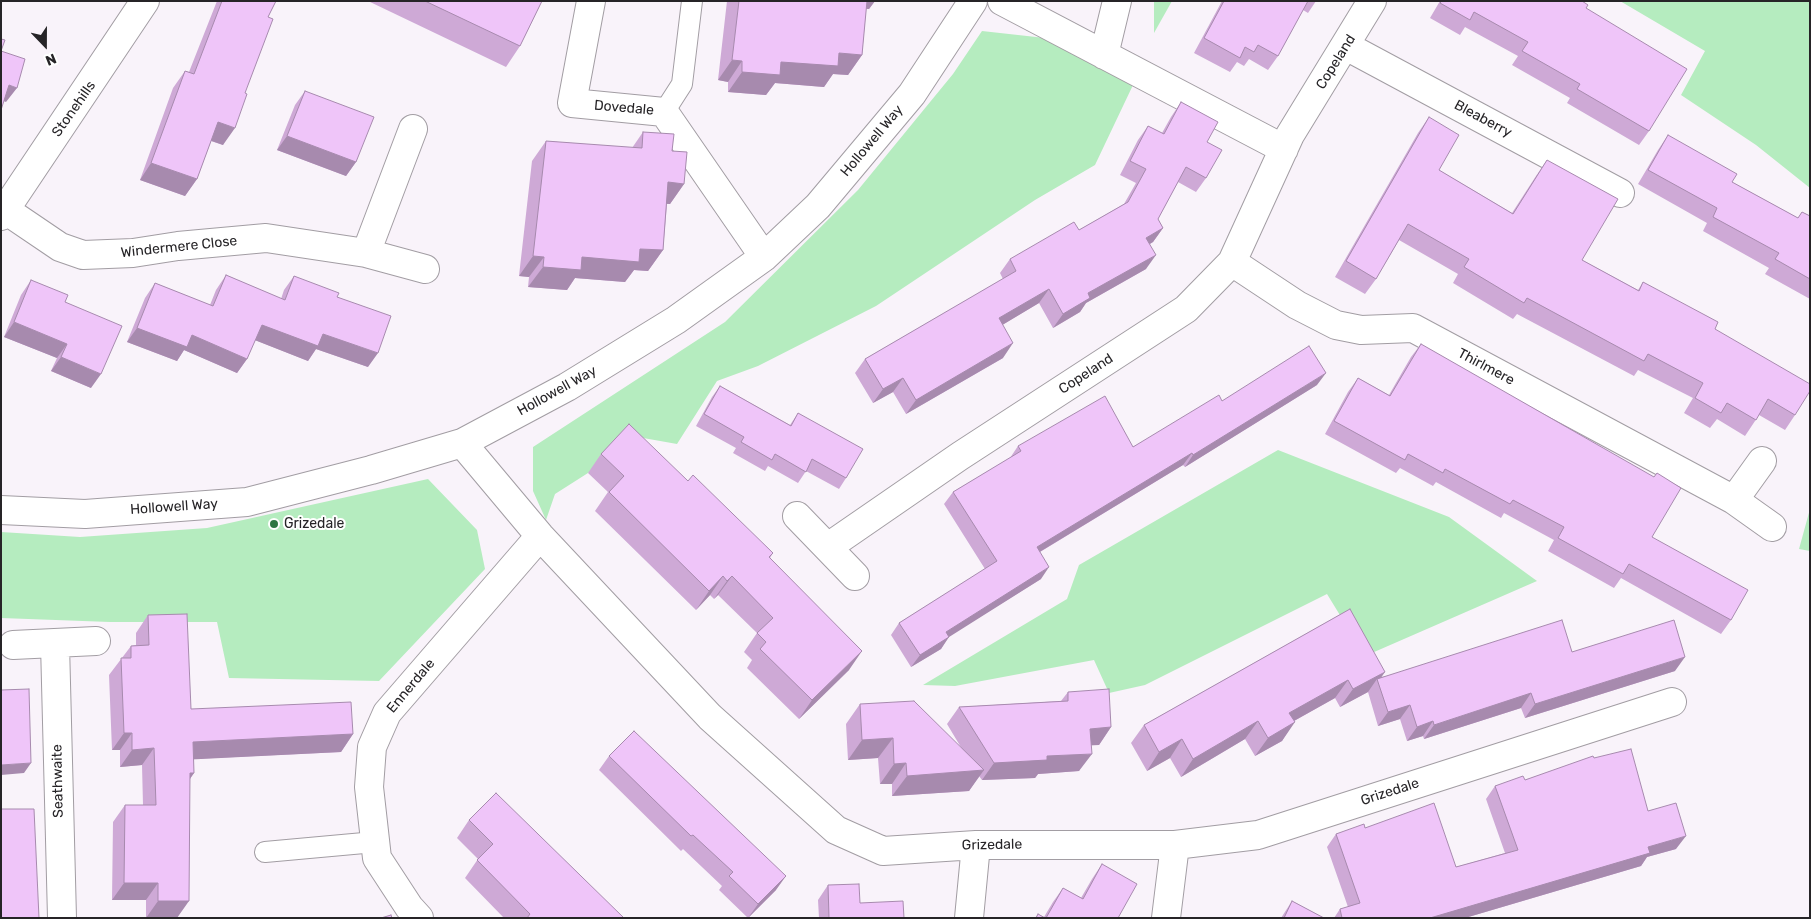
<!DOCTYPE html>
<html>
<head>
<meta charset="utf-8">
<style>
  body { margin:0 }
  #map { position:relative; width:1811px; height:919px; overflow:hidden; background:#f9f3fa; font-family:Rubik,sans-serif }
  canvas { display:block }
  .frame { position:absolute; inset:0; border:2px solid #262427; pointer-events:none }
  .north { position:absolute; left:20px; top:20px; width:50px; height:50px; -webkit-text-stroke:4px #fff; paint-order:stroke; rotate:158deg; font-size:14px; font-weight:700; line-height:20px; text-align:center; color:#262427 }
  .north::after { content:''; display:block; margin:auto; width:18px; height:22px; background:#262427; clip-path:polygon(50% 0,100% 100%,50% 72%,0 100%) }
</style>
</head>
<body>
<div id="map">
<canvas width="1811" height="919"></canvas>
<div class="frame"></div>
<div class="north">N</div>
</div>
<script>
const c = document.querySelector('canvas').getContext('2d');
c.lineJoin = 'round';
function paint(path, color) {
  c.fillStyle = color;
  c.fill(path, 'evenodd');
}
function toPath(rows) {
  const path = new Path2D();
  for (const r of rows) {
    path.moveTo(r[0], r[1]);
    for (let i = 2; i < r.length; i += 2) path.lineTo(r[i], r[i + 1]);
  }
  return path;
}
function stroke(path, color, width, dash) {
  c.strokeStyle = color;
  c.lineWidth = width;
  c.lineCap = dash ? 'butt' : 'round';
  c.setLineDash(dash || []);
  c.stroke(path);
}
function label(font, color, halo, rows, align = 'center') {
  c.font = font + ' Rubik,sans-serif';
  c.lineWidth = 4;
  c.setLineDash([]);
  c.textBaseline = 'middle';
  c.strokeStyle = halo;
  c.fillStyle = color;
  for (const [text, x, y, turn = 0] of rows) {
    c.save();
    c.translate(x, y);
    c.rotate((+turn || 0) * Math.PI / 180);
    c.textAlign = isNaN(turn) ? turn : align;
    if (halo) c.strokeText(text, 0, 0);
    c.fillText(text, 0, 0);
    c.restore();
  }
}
paint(toPath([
  [1154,1,1172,1,1154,33],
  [1620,1,1810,1,1810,188,1756,145,1681,95,1705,51],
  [982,31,1045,38,1133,85,1095,165,1035,200,876,306,758,366,717,381,677,444,632,436,588,473,555,494,546,520,533,491,533,447,725,322,858,190,953,74],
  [1278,450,1449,517,1537,581,1365,656,1327,594,1145,685,1109,693,1094,660,955,686,923,685,1067,599,1079,565],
  [428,479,477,530,485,569,379,681,229,678,217,622,110,622,1,618,1,532,80,537,207,528],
  [1810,509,1810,551,1799,549]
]), '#b5ecbf');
const lane = toPath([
  [664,112,682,84,692,1],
  [265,852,375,842]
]);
const street = toPath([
  [591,1,572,103,664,112,764,257],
  [1002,1,1284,149],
  [1346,46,1620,193],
  [1104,55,1117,1],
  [1,207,60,247,83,255,133,253,178,246,266,238,366,253,425,269],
  [1,216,145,1],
  [366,253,413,129],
  [1232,262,1297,305,1336,325,1361,330,1413,328,1734,500,1772,527],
  [462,443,540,536,710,717,836,830,883,851,976,845,1175,845,1258,835,1672,702],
  [1734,500,1762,461],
  [1,510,85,514,247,502,371,470,462,443,567,387,676,320,764,257,818,206,912,94,973,1],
  [797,516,855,576],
  [828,547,960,456,1186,309,1232,262,1290,135,1372,1],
  [55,644,62,918],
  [13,645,96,641],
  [419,918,409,907,377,858,369,787,372,747,387,713,540,536],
  [969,918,976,845],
  [1166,918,1175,845]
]);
stroke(lane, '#a29da3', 22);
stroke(street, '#a29da3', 30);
stroke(lane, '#fff', 20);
stroke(street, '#fff', 28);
paint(toPath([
  [217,1,276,1,268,17,223,145,211,141,197,179,185,196,140,180,173,88,185,71,189,72],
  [368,1,542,1,520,46,506,67],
  [727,1,875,1,869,9,866,9,862,55,848,75,833,74,824,87,775,83,766,95,728,92,728,82,718,80],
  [1222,1,1316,1,1308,13,1303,10,1278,56,1268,70,1249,59,1244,66,1237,62,1230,72,1194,53],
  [1440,1,1582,1,1649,131,1639,145,1567,103,1570,98,1512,65,1518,56,1465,27,1460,35,1430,18],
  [305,91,356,162,346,176,277,150,295,105],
  [1181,102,1207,142,1206,178,1196,192,1178,182,1158,219,1163,228,1153,242,1150,244,1146,269,1086,303,1080,312,1053,328,1039,303,1002,325,1003,358,906,414,893,392,873,403,855,373,865,359,1003,279,1000,273,1010,259,1079,230,1124,204,1136,183,1120,175,1138,140,1148,126,1162,133,1171,117],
  [1429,117,1439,170,1512,213,1536,176,1547,160,1582,260,1638,290,1643,282,1715,329,1795,415,1785,430,1759,415,1745,436,1717,419,1710,428,1684,413,1693,398,1638,370,1634,376,1517,314,1513,319,1453,283,1458,274,1399,240,1376,279,1365,294,1335,277,1418,133],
  [643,132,672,151,684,184,670,204,667,204,663,250,648,271,634,270,625,282,575,278,567,290,528,287,529,277,519,276,532,161,546,141,632,148],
  [1668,135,1732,182,1798,218,1802,212,1810,216,1810,299,1765,274,1769,268,1703,231,1707,223,1638,184,1658,150],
  [226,275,281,299,284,290,294,276,337,297,368,367,316,349,308,361,255,340,247,359,237,373,184,350,177,361,127,342,145,298,155,283,210,305,216,290],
  [31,280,65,302,91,388,51,371,57,358,4,337,21,295],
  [1421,344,1652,537,1731,620,1721,634,1621,578,1614,588,1548,551,1554,540,1504,513,1501,518,1436,482,1433,486,1400,468,1396,473,1325,434,1348,392,1358,378,1389,395,1411,357],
  [1317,385,1185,467,1183,465,1040,552,1041,579,949,636,941,649,911,667,891,635,899,623,985,569,944,504,953,492,1010,458,1018,446,1133,447,1222,401],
  [720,386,790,425,798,413,846,478,839,489,806,471,798,483,768,466,765,471,733,453,736,448,696,426,712,397],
  [601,454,688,481,773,553,770,558,849,670,799,719,747,668,752,660,744,652,757,633,718,595,714,599,710,595,696,610,595,511,608,492,588,473],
  [1350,609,1381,677,1572,652,1675,671,1525,718,1521,708,1424,739,1423,736,1407,741,1400,719,1378,726,1368,692,1340,707,1335,698,1294,721,1282,741,1255,756,1245,739,1181,777,1170,758,1147,771,1131,743,1144,725],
  [148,615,191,709,353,734,341,752,193,759,194,773,190,779,177,918,146,918,146,900,112,900,113,822,125,805,143,805,142,765,120,767,120,750,112,750,109,675,131,646,136,645,136,633],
  [1068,692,1111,727,1099,745,1091,745,1079,771,1038,774,1035,778,982,780,979,776,969,791,892,796,892,784,880,784,878,758,848,760,846,724,860,704,962,749,947,724,959,707,1061,701],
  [609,756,776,890,748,918,719,890,722,886,683,849,681,851,599,770],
  [1594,758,1648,811,1676,849,1647,857,1641,866,1465,918,1334,918,1340,909,1348,907,1327,847,1336,834,1365,828,1456,867,1505,853,1486,799,1495,786,1525,780],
  [469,820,624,918,504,918,465,878,478,859,457,838],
  [1102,864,1118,918,1035,918,1038,914,1044,917,1053,902,1063,888,1081,898,1092,879],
  [828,885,860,903,904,918,819,918,818,900],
  [1292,901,1324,918,1281,918]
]), '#cea9d6');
paint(toPath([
  [858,1,875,1,869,9,853,8],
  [839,53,862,55,848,75,833,74,824,87,775,83,766,95,728,92,742,72,781,62],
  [732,60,742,61,728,82,718,80],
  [9,85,17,88,6,102,1,100],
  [218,122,235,128,223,145,206,139],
  [287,136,356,162,346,176,277,150],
  [151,163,197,179,185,196,140,180],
  [668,182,684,184,670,204,654,203],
  [1163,228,1153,242,1136,252,1146,238],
  [640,249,663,250,648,271,634,270,625,282,575,278,567,290,528,287,543,267,582,257],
  [1156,255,1146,269,1086,303,1080,312,1053,328,1063,314,1088,293],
  [533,256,544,257,529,277,519,276],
  [1049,289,1039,303,989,333,999,318],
  [14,322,67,344,57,358,4,337],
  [262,325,323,334,378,353,368,367,316,349,308,361,252,339],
  [137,328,192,335,247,359,237,373,184,350,177,361,127,342],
  [1013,343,1003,358,906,414,916,400],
  [61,357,101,374,91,388,51,371],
  [1326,373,1317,385,1185,467,1193,455],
  [903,378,893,392,873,403,883,389],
  [1192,453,1183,465,1028,559,1037,547],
  [1049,567,1041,579,938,644,946,632],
  [723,576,710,595,696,610,709,591],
  [732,576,718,595,714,599,727,581],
  [949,637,941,649,911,667,920,655],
  [862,651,849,670,799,719,812,700],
  [1685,657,1675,671,1525,718,1535,704],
  [1385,672,1378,682,1377,679,1368,692,1340,707,1353,689],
  [1348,680,1335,698,1276,731,1289,713],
  [1531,693,1521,708,1424,739,1434,725],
  [1410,705,1400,719,1378,726,1388,712],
  [1258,721,1245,739,1181,777,1193,759],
  [1433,721,1423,736,1407,741,1417,727],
  [1295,722,1282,741,1255,756,1268,738],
  [1111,727,1099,745,1078,746,1090,729],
  [124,733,132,733,120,750,112,750],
  [353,734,341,752,181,760,193,742],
  [893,738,878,758,848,760,862,740],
  [1182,739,1170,758,1147,771,1159,752],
  [154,748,142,765,120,767,132,750],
  [1092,754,1079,771,1038,774,1035,778,982,780,994,763,1047,756],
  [31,763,24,773,1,775,1,765],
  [906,763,892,784,880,784,894,764],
  [984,770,969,791,892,796,907,776],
  [190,773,194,773,182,790],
  [1686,836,1676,849,1647,857,1641,866,1465,918,1430,918,1648,847],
  [786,876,776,890,748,918,758,904],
  [124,883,158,883,146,900,112,900],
  [158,901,189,901,177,918,146,918]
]), '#a78aae');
const building = toPath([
  [222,1,276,1,268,17,273,19,245,93,247,94,235,128,218,122,197,179,151,163,185,71,194,74,222,1],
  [425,1,542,1,520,46,425,1],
  [739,1,867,1,862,55,839,53,838,66,781,62,780,75,742,72,742,61,732,60,739,1],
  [1224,1,1308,1,1278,56,1258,45,1254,52,1245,47,1240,58,1204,38,1224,1],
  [1442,1,1582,1,1588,5,1586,8,1687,69,1649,131,1577,89,1580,84,1522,51,1528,42,1474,12,1470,20,1440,3,1442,1],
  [1,39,5,40,1,51,25,59,17,88,9,85,1,110,1,39],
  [305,91,374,117,356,162,287,136,305,91],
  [1181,102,1218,122,1207,142,1222,150,1206,178,1186,167,1158,219,1163,228,1146,238,1156,255,1088,293,1090,298,1063,314,1049,289,999,318,1013,343,916,400,903,378,883,389,865,359,1016,271,1010,259,1074,222,1079,230,1128,202,1146,169,1130,161,1148,126,1164,134,1181,102],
  [1429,117,1459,135,1439,170,1513,214,1547,160,1618,199,1582,260,1639,291,1643,282,1718,322,1715,329,1810,384,1810,391,1795,415,1768,399,1756,420,1727,403,1721,413,1695,398,1703,383,1648,354,1644,361,1527,298,1524,303,1464,267,1469,259,1408,224,1376,279,1346,261,1429,117],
  [643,132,674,134,672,151,687,152,684,184,668,182,663,250,640,249,639,262,582,257,581,270,543,267,544,257,533,256,546,141,642,148,643,132],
  [1668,135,1737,174,1732,182,1798,218,1802,212,1810,216,1810,279,1775,259,1779,253,1713,217,1717,208,1648,170,1668,135],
  [226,275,285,300,294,276,339,293,337,297,391,316,378,353,323,334,318,346,262,325,247,359,192,335,187,347,137,328,155,283,213,306,226,275],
  [31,280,68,295,65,302,122,326,101,374,61,357,67,344,14,322,31,280],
  [1421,344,1654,477,1657,473,1681,488,1652,537,1748,590,1731,620,1629,564,1623,574,1558,538,1564,527,1513,500,1510,504,1445,469,1443,473,1408,454,1405,460,1334,421,1358,378,1390,396,1421,344],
  [1309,346,1326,373,1193,455,1192,453,1037,547,1049,567,946,632,949,637,920,655,899,623,997,561,953,492,1021,451,1018,446,1105,396,1133,447,1219,395,1222,401,1309,346],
  [720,386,791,426,798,413,863,449,846,478,812,459,806,472,775,454,772,460,741,442,744,437,704,414,720,386],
  [629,424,688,481,693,475,773,553,769,557,862,651,812,700,760,649,766,642,757,633,773,618,732,576,727,581,723,576,709,591,609,492,624,476,601,454,629,424],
  [1350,609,1385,672,1353,689,1348,680,1289,713,1295,722,1268,738,1258,721,1193,759,1182,739,1159,752,1144,725,1350,609],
  [187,614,191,709,351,702,353,734,193,742,194,773,190,773,189,901,158,901,158,883,124,883,125,805,156,805,154,748,132,750,132,733,124,733,121,658,131,658,131,646,149,645,148,615,187,614],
  [1562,620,1572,652,1674,620,1685,657,1535,704,1531,693,1434,725,1433,721,1417,727,1410,705,1388,712,1377,679,1562,620],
  [29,689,31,763,1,765,1,690,29,689],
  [1109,689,1111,727,1090,729,1092,754,1047,756,1047,760,994,763,959,707,1068,701,1068,692,1109,689],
  [914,701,984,770,907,776,906,763,894,764,893,738,862,740,860,704,914,701],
  [634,731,786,876,758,904,729,876,733,872,693,835,691,836,609,756,634,731],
  [1631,749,1648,811,1676,803,1686,836,1648,847,1650,853,1430,918,1342,918,1340,909,1360,903,1336,834,1364,824,1365,828,1434,803,1456,867,1518,850,1495,786,1523,776,1525,780,1593,756,1594,758,1631,749],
  [496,793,624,918,527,918,530,914,477,860,493,844,469,820,496,793],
  [1,809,34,809,39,918,1,918,1,809],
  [1102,864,1137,884,1118,918,1046,918,1063,888,1083,899,1102,864],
  [859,884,860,903,903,901,904,918,829,918,828,885,859,884],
  [1292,901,1324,918,1284,918,1292,901],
  [1038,914,1045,918,1036,918,1038,914],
  [391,915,392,918,381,918,391,915]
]);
paint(building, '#efc5f9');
stroke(building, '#a78aae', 1);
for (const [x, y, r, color] of [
  [274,524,5,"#2d7542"]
]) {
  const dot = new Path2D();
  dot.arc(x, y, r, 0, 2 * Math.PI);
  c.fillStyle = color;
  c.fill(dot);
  stroke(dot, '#fff', 2);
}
label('14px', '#262427', '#fff', [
  ["Copeland",1336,62,-58],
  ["Dovedale",624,108,5],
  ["Stonehills",74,109,-55],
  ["Bleaberry",1483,119,28],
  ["Hollowell Way",872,141,-50],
  ["Windermere Close",179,247,-6],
  ["Thirlmere",1486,367,28],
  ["Copeland",1086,374,-33],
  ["Hollowell Way",557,391,-29],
  ["Hollowell Way",174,507,-4],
  ["Ennerdale",411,686,-50],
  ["Seathwaite",58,781,-91],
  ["Grizedale",1390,792,-18],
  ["Grizedale",992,845,-1]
]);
label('14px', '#262427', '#fff', [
  ["Grizedale",284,524]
], 'left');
</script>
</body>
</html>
